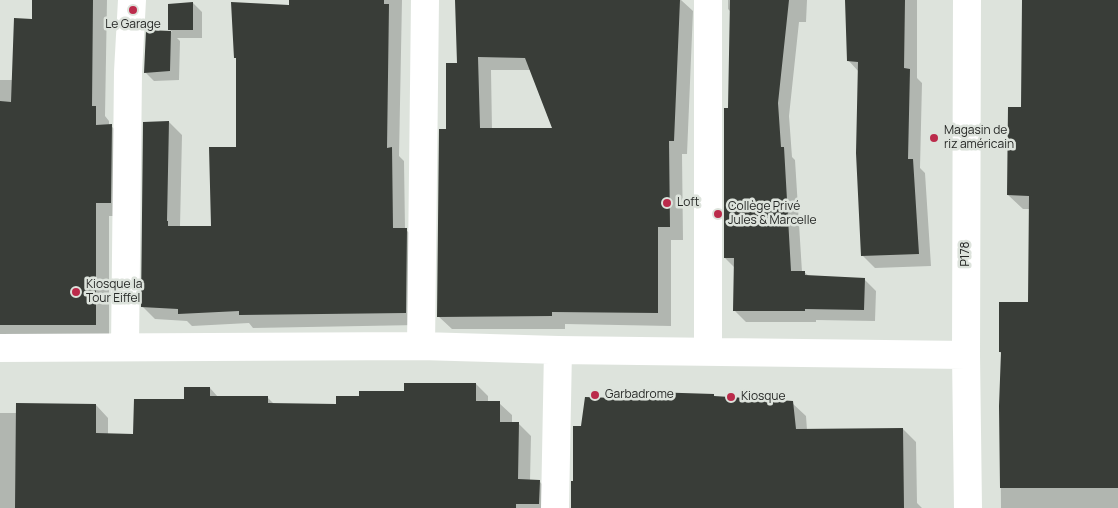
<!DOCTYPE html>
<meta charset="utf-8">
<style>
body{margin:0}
canvas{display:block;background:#dde3dc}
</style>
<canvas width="1118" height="508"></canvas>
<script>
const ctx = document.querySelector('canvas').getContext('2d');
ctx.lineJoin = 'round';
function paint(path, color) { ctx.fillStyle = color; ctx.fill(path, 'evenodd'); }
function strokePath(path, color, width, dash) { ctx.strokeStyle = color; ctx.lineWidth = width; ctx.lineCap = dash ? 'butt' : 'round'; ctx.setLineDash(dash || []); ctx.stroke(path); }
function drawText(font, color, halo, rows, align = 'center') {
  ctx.font = font + ' Manrope,sans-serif'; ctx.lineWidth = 5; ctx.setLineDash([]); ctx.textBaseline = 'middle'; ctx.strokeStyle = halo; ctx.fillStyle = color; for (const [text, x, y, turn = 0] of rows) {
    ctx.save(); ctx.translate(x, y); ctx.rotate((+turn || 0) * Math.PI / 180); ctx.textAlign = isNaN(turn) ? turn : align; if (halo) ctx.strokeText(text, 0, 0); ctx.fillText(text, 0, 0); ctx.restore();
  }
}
const shadow = new Path2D(`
 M 34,0 L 107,0 L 105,116 L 109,121 L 109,126 L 111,126 L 125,139 L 124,216 L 109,216 L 109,338 L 0,338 L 0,80 L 13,80 L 33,20 Z
 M 290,0 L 402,0 L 399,156 L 404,161 L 405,229 L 419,242 L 418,325 L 253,328 L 249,323 L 192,326 L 187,321 L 155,319 L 142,306 L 169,122 L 182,135 L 180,227 L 212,227 L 238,148 L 290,6 Z
 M 456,0 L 681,0 L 693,11 L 687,154 L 682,154 L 683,240 L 671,240 L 671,326 L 565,324 L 565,329 L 452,329 L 438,316 L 447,130 L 458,64 ZM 491,70 L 531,70 L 553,129 L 492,130 Z
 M 728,0 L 807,0 L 806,22 L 799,22 L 789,116 L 792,157 L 795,160 L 802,272 L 804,272 L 809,276 L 864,279 L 876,291 L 875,321 L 816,320 L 816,322 L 746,322 L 734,310 L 735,268 L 725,258 L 731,12 L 728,9 Z
 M 846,0 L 917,0 L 917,78 L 922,83 L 920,168 L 925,173 L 931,266 L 875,268 L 862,255 L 859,72 L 848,60 Z
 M 1023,0 L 1118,0 L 1118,508 L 1001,508 L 1000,406 L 1002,354 L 1000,352 L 1029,304 L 1030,209 L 1023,209 L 1008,195 L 1022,108 Z
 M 193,3 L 202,12 L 202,38 L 177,38 L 180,41 L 179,80 L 154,81 L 145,72 L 147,31 L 172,32 L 169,29 Z
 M 476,384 L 488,396 L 488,402 L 499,403 L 512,415 L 512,423 L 518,423 L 531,436 L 530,481 L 539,481 L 552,494 L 551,508 L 0,508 L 0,413 L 18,413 L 96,405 L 108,418 L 108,435 L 134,435 L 185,401 L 210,388 L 218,397 L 268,398 L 274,404 L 338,405 L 360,397 Z
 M 713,395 L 716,397 L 792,403 L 806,416 L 807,430 L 903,429 L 916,442 L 917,503 L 922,508 L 572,508 L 582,428 L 651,399 Z`);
const building = new Path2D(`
 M 32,0 L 93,0 L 92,106 L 96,106 L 96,125 L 112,124 L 111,203 L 96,203 L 96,325 L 0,325 L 0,101 L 11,102 L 14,18 L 32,19 Z
 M 289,0 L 384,0 L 384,4 L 389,4 L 387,148 L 392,147 L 393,228 L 407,228 L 406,313 L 239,315 L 239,311 L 178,314 L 178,309 L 141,307 L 143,122 L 169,121 L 167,221 L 168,221 L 168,226 L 211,226 L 209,147 L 236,147 L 236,58 L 234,58 L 231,2 L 289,5 Z
 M 455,0 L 680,0 L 674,141 L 669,141 L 670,227 L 658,227 L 658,313 L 552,312 L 552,316 L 437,317 L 439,129 L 446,129 L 446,63 L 457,63 ZM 478,57 L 525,58 L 552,128 L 480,128 Z
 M 730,0 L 789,0 L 778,103 L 781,147 L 784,147 L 791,271 L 805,271 L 805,275 L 865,278 L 864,310 L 805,309 L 805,311 L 733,311 L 734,258 L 724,258 L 724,108 L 728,108 Z
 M 845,0 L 905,0 L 904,68 L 910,69 L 908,159 L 913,159 L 919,254 L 861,256 L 856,153 L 858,62 L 847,61 Z
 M 1022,0 L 1118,0 L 1118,488 L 1000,488 L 999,406 L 1001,352 L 999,352 L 999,302 L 1028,302 L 1029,196 L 1007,195 L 1008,107 L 1021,107 Z
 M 193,2 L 193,30 L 168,30 L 168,4 Z
 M 146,30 L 171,31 L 170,71 L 144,73 Z
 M 404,383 L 476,383 L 476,401 L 500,401 L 500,422 L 519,422 L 518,479 L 540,480 L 539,504 L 516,504 L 516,508 L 15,508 L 16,403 L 96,404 L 96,433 L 133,434 L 134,399 L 184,399 L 184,387 L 210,387 L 210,396 L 268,396 L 268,403 L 336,404 L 336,396 L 359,396 L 359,391 L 404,391 Z
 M 616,390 L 650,397 L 650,392 L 714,394 L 714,396 L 793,401 L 796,429 L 903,428 L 904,508 L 571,508 L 571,481 L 573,481 L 573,426 L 581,426 L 585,397 L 616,398 Z`);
const minor = new Path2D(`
 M 708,0 L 708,351
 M 967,0 L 966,355 L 968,508
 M 421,346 L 425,0
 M 125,347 L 128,72 L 132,0
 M 0,348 L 421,346 L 558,350 L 966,355
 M 555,508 L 558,350`);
const markers = [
 [133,10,5,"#bb2b4b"],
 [934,138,5,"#bb2b4b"],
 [667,203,5,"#bb2b4b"],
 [718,214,5,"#bb2b4b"],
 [76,292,5,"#bb2b4b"],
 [595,395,5,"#bb2b4b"],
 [731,397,5,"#bb2b4b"]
];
const poiNames = [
 ["Le Garage",133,25,"center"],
 ["Magasin de",944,131],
 ["riz américain",944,145],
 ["Loft",677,203],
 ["Collège Privé",728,207],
 ["Jules & Marcelle",728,221],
 ["Kiosque la",86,285],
 ["Tour Eiffel",86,299],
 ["Garbadrome",605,395],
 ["Kiosque",741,397]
];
const streetNames = [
 ["P178",966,254,-90]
];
paint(shadow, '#0003');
paint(building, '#393d38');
strokePath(minor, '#fff', 28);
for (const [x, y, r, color] of markers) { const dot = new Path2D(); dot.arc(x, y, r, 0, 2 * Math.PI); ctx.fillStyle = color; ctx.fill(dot); strokePath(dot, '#dde3dc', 2); }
drawText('12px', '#262826', '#dde3dc', poiNames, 'left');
drawText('12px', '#262826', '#dde3dc', streetNames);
</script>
